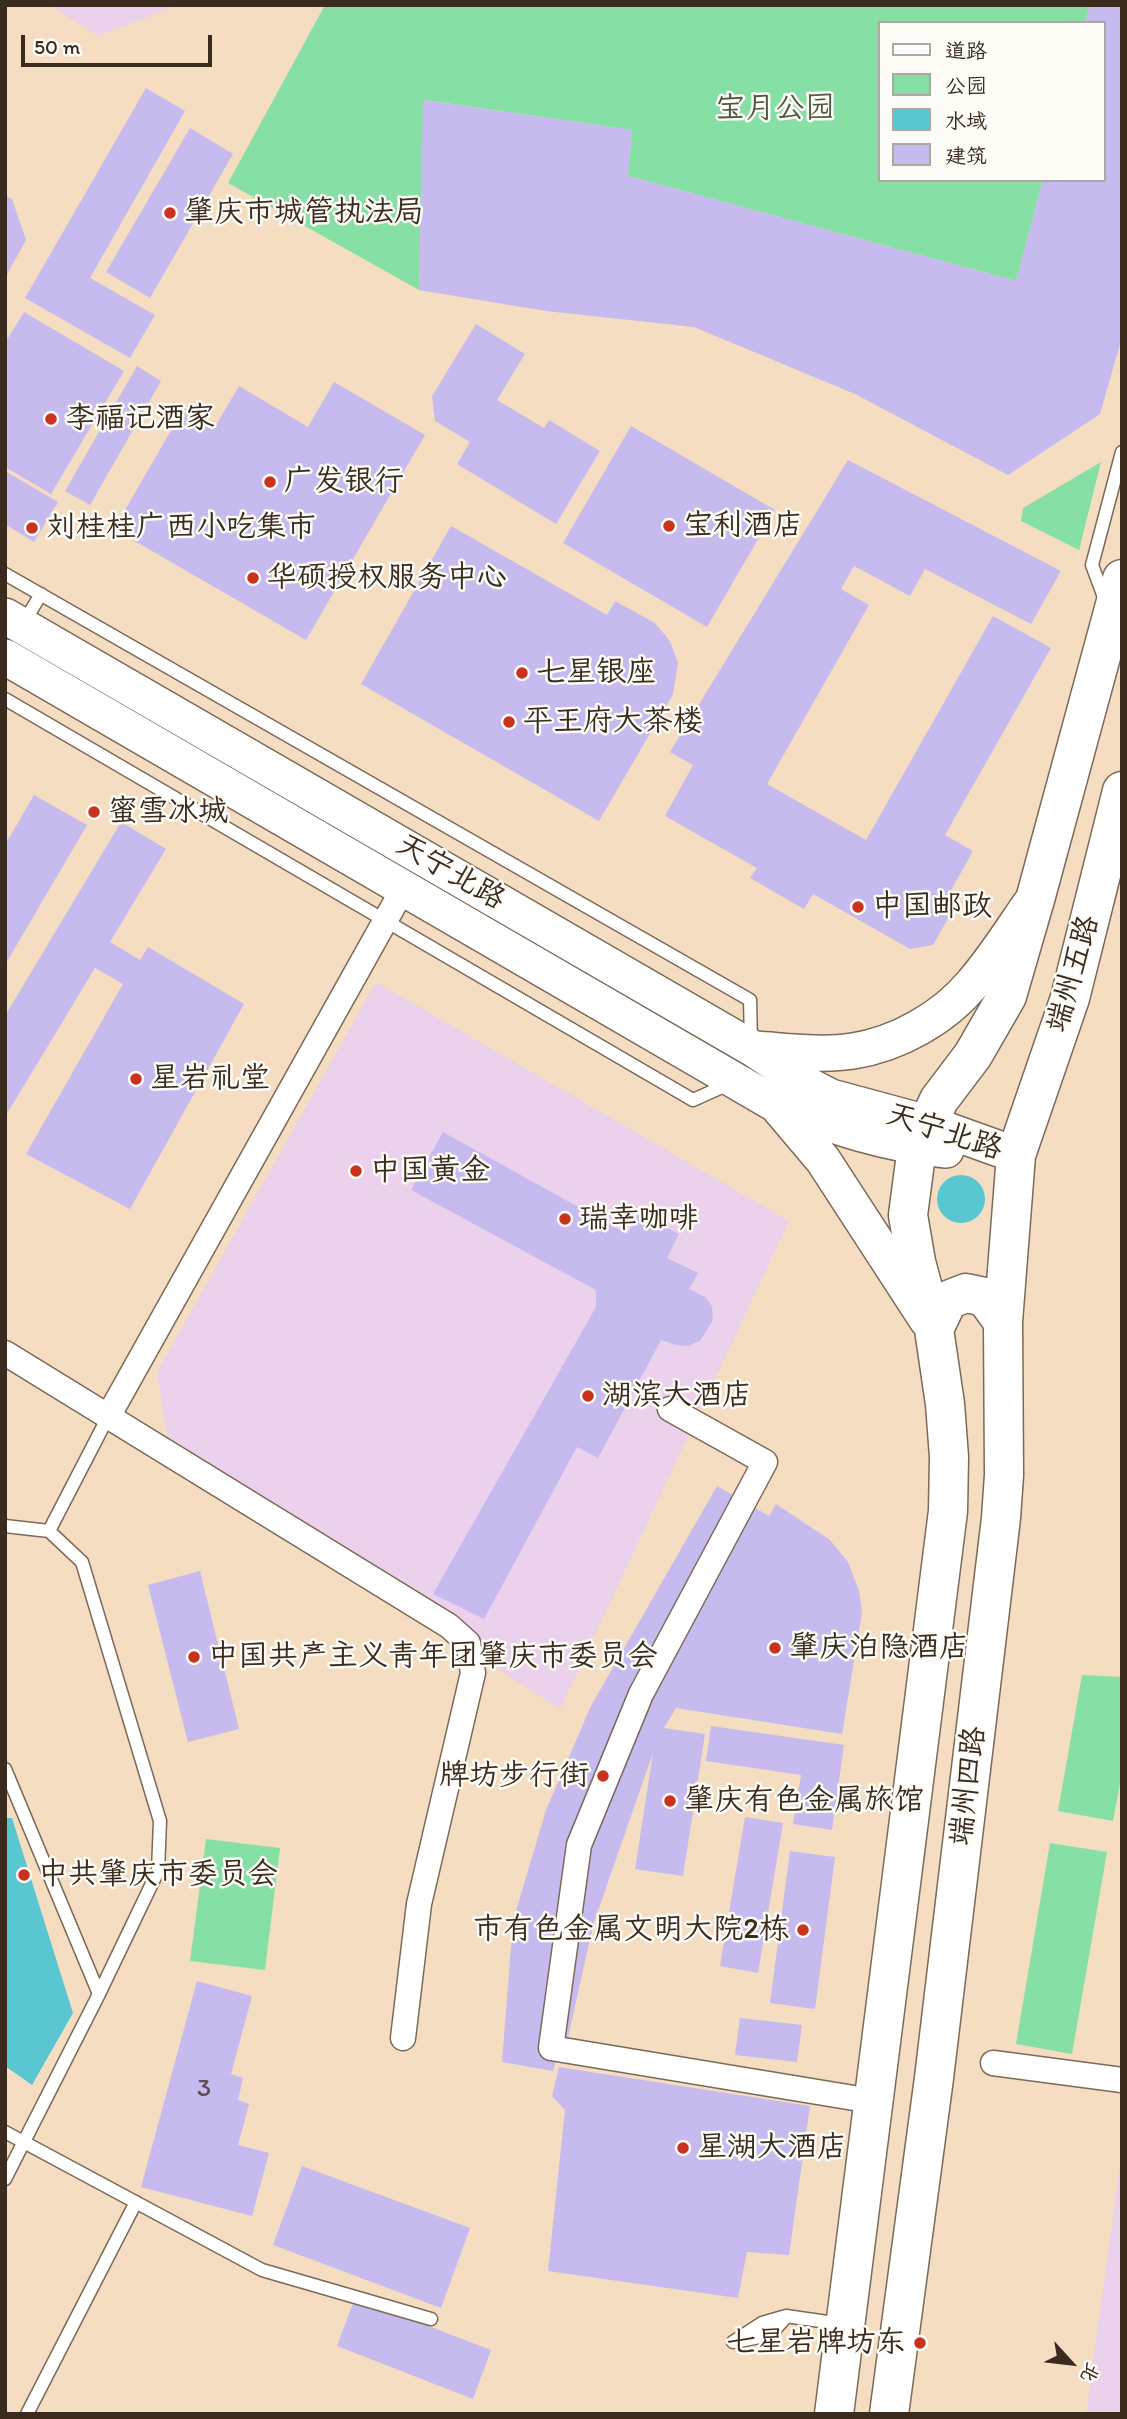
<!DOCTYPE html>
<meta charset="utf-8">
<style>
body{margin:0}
#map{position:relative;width:1127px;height:2419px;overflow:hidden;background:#f5ddc1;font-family:Itim,"LXGW WenKai TC",sans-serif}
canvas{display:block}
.frame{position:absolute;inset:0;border:7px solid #3b2a1e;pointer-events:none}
.legend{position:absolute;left:878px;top:21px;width:228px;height:161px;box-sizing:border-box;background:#fdfcf7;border:2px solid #afa8a0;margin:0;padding:9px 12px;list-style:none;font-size:21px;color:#3b2a1e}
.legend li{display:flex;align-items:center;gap:14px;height:35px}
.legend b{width:35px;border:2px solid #afa8a0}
.north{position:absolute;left:1036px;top:2328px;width:70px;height:70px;-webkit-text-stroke:5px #fdfcf7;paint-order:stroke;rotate:117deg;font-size:19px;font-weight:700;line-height:28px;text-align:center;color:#3b2a1e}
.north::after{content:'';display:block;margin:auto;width:24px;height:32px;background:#3b2a1e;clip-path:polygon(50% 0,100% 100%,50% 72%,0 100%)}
.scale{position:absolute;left:21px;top:35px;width:191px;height:32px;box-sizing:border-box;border:4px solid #3b2a1e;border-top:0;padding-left:9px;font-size:21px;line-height:24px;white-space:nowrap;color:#3b2a1e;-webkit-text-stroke:5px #fdfcf7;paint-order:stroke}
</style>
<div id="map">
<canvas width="1127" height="2419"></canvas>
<div class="frame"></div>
<ul class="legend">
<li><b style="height:9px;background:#fff"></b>道路</li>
<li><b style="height:19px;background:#86e0a6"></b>公园</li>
<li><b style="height:19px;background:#5ac6d2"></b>水域</li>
<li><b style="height:19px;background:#c6baef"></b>建筑</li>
</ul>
<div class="north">北</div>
<div class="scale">50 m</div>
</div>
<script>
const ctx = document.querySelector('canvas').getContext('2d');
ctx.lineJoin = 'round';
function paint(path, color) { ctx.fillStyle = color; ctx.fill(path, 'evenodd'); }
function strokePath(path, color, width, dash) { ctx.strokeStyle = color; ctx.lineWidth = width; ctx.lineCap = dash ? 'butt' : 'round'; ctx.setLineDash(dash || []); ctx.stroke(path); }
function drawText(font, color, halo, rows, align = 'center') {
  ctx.font = font + ' Itim,"LXGW WenKai TC",sans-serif'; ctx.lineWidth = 5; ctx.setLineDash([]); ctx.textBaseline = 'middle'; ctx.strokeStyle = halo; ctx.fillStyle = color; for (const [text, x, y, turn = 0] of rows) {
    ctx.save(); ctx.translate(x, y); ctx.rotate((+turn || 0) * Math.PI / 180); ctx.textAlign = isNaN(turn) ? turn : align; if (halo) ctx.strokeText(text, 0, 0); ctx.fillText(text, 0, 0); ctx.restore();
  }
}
const built = new Path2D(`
 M 50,5 L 178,5 L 98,36 Z
 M 376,982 L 789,1221 L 560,1709 L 171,1460 L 157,1372 Z
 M 1122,2150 L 1122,2414 L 1086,2414 Z`);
const green = new Path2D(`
 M 325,5 L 1090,5 L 1085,23 L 880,23 L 880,180 L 1043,180 L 1016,281 L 628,176 L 632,130 L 424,100 L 419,290 L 228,183 Z
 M 1101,462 L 1079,550 L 1021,521 L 1023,508 Z
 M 1082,1675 L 1122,1677 L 1122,1773 L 1113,1821 L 1058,1811 Z
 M 206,1839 L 280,1848 L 265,1970 L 190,1961 Z
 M 1050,1843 L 1107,1852 L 1072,2054 L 1016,2044 Z`);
const water = new Path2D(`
 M937 1199a24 24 0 1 1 48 0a24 24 0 1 1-48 0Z
 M 5,1818 L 12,1818 L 73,2013 L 32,2085 L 5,2066 Z`);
const building = new Path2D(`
 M 1090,5 L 1122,5 L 1122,337 L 1100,414 L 1008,475 L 855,394 L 694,327 L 546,311 L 419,290 L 423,100 L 632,130 L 628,176 L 1016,281 L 1043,180 L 1104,180 L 1104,23 L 1085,23 Z
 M 146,88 L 185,111 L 90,278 L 155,315 L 130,358 L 25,298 Z
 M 190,128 L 233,154 L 150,298 L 106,272 Z
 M 5,195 L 12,199 L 26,240 L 5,278 Z
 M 24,312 L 124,371 L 51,494 L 5,467 L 5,343 Z
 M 476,324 L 525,354 L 497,400 L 544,428 L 549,420 L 600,451 L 556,524 L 457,464 L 470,442 L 435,421 L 432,396 Z
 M 137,366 L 161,381 L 90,505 L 65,491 Z
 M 334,382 L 425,435 L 306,640 L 114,529 L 184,408 L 215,427 L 239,386 L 308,427 Z
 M 631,426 L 775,510 L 707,627 L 563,543 Z
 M 848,460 L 1061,571 L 1031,624 L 925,569 L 910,596 L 854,566 L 841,589 L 869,605 L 767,784 L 866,840 L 993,616 L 1051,648 L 945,835 L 973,851 L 949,894 L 959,899 L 933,945 L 910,949 L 813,894 L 804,909 L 750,878 L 757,868 L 665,816 L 693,765 L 670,752 Z
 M 5,471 L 58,502 L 34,542 L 5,524 Z
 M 451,526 L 607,615 L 615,601 L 655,623 L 670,641 L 678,663 L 673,694 L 599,821 L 361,684 Z
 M 34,795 L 87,825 L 5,965 L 5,845 Z
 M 121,822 L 166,849 L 110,942 L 140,960 L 148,947 L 244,1004 L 130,1209 L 26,1154 L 123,984 L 95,968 L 5,1117 L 5,1016 Z
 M 443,1132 L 627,1234 L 639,1213 L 679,1234 L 667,1258 L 698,1273 L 689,1289 L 705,1297 L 712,1306 L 713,1320 L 700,1341 L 688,1346 L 676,1345 L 661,1340 L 598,1458 L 577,1447 L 484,1619 L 433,1594 L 596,1307 L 596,1290 L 411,1190 Z
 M 717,1486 L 769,1516 L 776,1504 L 830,1540 L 848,1562 L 859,1591 L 862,1612 L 842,1734 L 676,1708 L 664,1728 L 705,1734 L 683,1876 L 635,1869 L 653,1753 L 593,1925 L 563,2060 L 556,2061 L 553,2071 L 502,2062 L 513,1921 L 546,1810 L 591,1706 Z
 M 200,1571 L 239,1729 L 188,1742 L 148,1585 Z
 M 711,1726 L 844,1745 L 832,1830 L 793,1824 L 801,1775 L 706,1761 Z
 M 745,1817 L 783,1823 L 758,1973 L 720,1966 Z
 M 790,1851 L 835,1857 L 815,2009 L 770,2003 Z
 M 197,1981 L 252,1996 L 231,2074 L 243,2078 L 238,2100 L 249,2104 L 238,2145 L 269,2153 L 252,2216 L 141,2187 Z
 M 740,2018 L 802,2025 L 797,2062 L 735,2055 Z
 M 559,2067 L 810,2106 L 789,2255 L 747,2252 L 738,2298 L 548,2271 L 565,2110 L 552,2096 Z
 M 302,2166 L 470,2228 L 441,2308 L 273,2245 Z
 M 355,2298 L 491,2350 L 473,2399 L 337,2346 Z`);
const lane = new Path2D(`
 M 5,574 L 750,1000 L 751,1041
 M 1105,600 L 1092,565 L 1122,452
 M 23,624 L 41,594
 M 5,699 L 693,1100 L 731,1083
 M 5,1526 L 49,1531 L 109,1415
 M 5,1769 L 99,1994
 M 5,2132 L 262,2270 L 431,2319
 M 5,2179 L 99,1994 L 158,1871 L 160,1821 L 82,1562 L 49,1531
 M 739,2341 L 770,2335 L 786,2317
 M 733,2342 L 762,2323 L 786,2316 L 841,2324
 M 27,2414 L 136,2202`);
const street = new Path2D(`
 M 5,1353 L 449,1626 L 468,1643 L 473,1673 L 419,1904 L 403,2038
 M 670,1409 L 765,1462 L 641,1694 L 579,1845 L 551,2048 L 872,2101
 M 109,1415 L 403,889
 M 993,2063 L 1122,2080`);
const secondary = new Path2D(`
 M 5,616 L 752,1048 L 806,1084 L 831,1097 L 927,1123 L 1016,1155
 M 5,657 L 777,1105 C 832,1126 887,1145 946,1150
 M 755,1049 C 787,1051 821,1056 853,1051 C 898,1044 944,1018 973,983 C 994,959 1012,930 1030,904
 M 779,1108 L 823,1160 L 927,1320`);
const primary = new Path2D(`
 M 934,1329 L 948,1300 L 966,1293 L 985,1297 L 1003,1322
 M 834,2414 L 948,1511 L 949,1457 L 945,1404 L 934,1329 L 916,1262 L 908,1215 L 917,1147 L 939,1100 L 973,1055 L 1007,996 L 1036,896 L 1122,579
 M 889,2414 L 934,2078 L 1001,1518 L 1004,1475 L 1003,1322 L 1016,1155 L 1070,998 L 1122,791`);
const markers = [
 [170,213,7,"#c8321e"],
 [51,419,7,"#c8321e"],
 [270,482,7,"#c8321e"],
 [669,526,7,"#c8321e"],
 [32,528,7,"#c8321e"],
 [253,578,7,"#c8321e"],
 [522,673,7,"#c8321e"],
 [509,722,7,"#c8321e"],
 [94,812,7,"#c8321e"],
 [858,907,7,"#c8321e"],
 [136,1079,7,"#c8321e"],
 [356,1171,7,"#c8321e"],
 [565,1219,7,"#c8321e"],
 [588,1396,7,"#c8321e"],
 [775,1648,7,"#c8321e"],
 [194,1657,7,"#c8321e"],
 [603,1776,7,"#c8321e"],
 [670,1801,7,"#c8321e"],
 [24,1875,7,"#c8321e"],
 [803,1930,7,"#c8321e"],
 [683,2148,7,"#c8321e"],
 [920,2343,7,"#c8321e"]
];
const numberNames = [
 ["3",204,2089]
];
const parkNames = [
 ["宝月公园",775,109]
];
const poiNames = [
 ["肇庆市城管执法局",184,213],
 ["李福记酒家",65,419],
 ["广发银行",284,482],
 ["宝利酒店",683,526],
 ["刘桂桂广西小吃集市",46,528],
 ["华硕授权服务中心",267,578],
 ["七星银座",536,673],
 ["平王府大茶楼",523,722],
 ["蜜雪冰城",108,812],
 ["中国邮政",872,907],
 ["星岩礼堂",150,1079],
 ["中国黄金",370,1171],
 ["瑞幸咖啡",579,1219],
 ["湖滨大酒店",602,1396],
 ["肇庆泊隐酒店",789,1648],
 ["中国共产主义青年团肇庆市委员会",208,1657],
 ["牌坊步行街",589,1776,"right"],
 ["肇庆有色金属旅馆",684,1801],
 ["中共肇庆市委员会",38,1875],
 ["市有色金属文明大院2栋",789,1930,"right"],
 ["星湖大酒店",697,2148],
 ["七星岩牌坊东",906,2343,"right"]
];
const streetNames = [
 ["天宁北路",450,873,30],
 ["端州五路",1074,974,-74],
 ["天宁北路",944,1133,18],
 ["端州四路",969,1786,-83]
];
paint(built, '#ebd1eb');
paint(green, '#86e0a6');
paint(water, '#5ac6d2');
paint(building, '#c6baef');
strokePath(lane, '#7c6957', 15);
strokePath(street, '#7c6957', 27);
strokePath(secondary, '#7c6957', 38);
strokePath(primary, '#7c6957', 41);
strokePath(lane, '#fff', 12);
strokePath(street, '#fff', 24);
strokePath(secondary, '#fff', 35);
strokePath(primary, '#fff', 38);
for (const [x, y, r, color] of markers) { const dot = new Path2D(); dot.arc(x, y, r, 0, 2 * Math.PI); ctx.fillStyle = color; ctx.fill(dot); strokePath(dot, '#fdfcf7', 2.5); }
drawText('26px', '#5e4e52', null, numberNames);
drawText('30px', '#4e5840', '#fdfcf7', parkNames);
drawText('30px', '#3b2a1e', '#fdfcf7', poiNames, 'left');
drawText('30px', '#3b2a1e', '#fdfcf7', streetNames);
</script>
